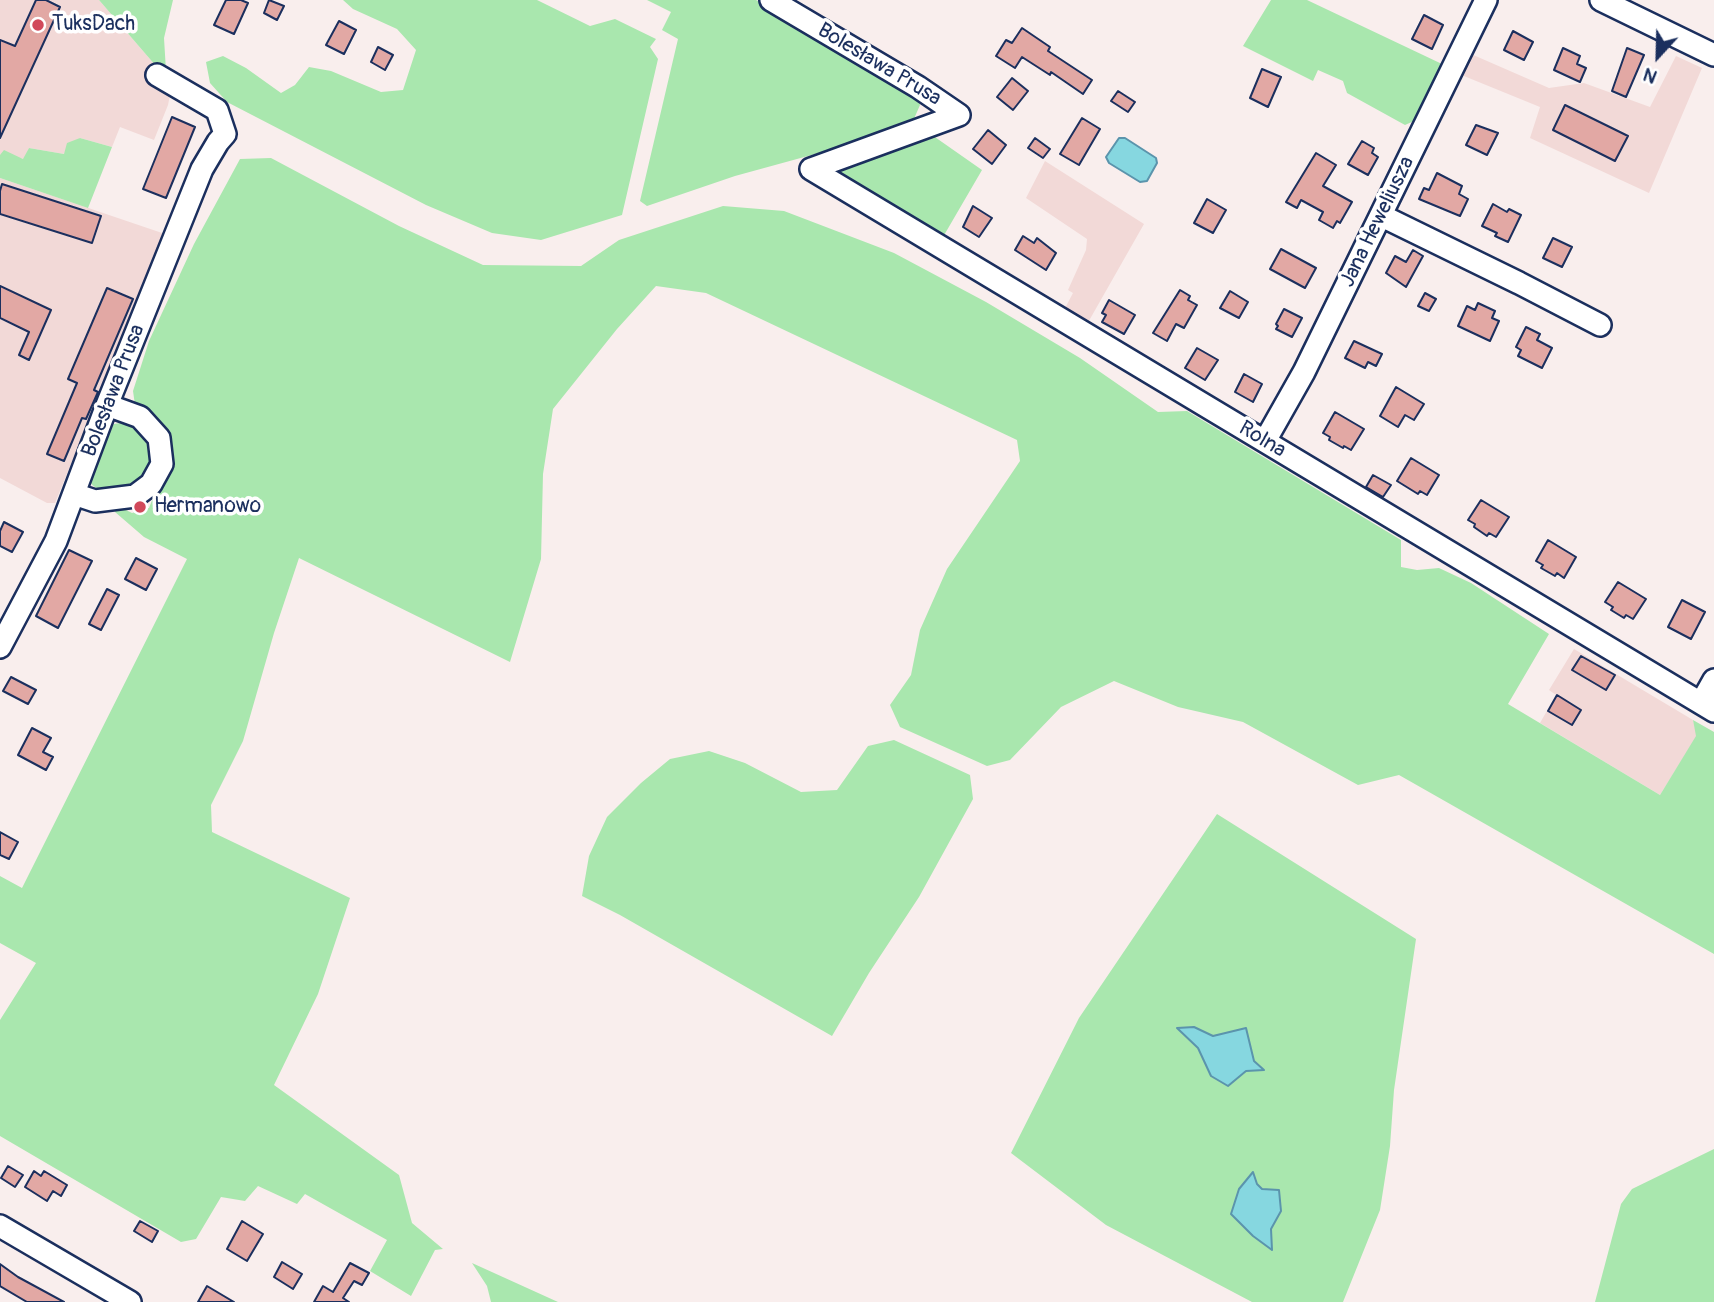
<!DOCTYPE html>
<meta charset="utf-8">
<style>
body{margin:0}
#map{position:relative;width:1714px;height:1302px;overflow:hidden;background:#f9eeed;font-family:Pangolin,sans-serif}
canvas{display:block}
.north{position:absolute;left:1623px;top:21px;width:70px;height:70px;-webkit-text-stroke:5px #fff;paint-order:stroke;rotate:202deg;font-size:19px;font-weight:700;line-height:28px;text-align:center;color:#1b2f5e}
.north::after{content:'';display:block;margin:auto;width:24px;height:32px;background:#1b2f5e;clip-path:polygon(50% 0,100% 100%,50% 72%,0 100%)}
</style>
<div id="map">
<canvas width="1714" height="1302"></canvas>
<div class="north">N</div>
</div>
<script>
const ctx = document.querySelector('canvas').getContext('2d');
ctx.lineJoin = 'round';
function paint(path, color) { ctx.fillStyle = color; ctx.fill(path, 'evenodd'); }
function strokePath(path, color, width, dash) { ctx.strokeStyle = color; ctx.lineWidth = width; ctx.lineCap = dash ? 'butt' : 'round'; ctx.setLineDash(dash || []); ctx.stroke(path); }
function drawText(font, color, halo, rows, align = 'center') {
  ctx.font = font + ' Pangolin,sans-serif'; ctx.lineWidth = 7; ctx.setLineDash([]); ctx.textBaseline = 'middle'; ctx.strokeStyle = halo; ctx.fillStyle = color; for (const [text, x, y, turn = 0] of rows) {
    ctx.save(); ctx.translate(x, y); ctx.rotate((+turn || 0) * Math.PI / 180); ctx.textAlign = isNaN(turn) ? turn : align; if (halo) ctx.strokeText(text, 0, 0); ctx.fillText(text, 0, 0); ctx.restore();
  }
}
const built = new Path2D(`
 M 0,0 L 99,0 L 156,66 L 171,90 L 168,105 L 154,140 L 120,127 L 112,147 L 80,138 L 64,154 L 29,148 L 24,159 L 0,155 Z
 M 1471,54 L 1549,88 L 1584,83 L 1650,107 L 1676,56 L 1702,68 L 1649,193 L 1530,138 L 1540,107 L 1459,74 Z
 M 1045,161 L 1144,224 L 1086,326 L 1063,312 L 1073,293 L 1068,290 L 1086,250 L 1087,239 L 1026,198 Z
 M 0,178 L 165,234 L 55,503 L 47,503 L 0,478 Z
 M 1574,649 L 1693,720 L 1697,736 L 1660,795 L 1540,723 L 1556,695 L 1549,690 Z`);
const green = new Path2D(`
 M 99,0 L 173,0 L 164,38 L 166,71 L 156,66 Z
 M 343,0 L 537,0 L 590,26 L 615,19 L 656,39 L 650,47 L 658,59 L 622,215 L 541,240 L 492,233 L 426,205 L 227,102 L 210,83 L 206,62 L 223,56 L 246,68 L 281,93 L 295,85 L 309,67 L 331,71 L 381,92 L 403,90 L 416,50 L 397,29 L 353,9 Z
 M 647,0 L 756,0 L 916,91 L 920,105 L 910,128 L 735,176 L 647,206 L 640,201 L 678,39 L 662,30 L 671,12 Z
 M 1271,0 L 1307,0 L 1442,64 L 1414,121 L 1405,125 L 1347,93 L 1343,81 L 1318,70 L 1313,81 L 1243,46 Z
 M 932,135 L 982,170 L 943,237 L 830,169 Z
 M 80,138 L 112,147 L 88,208 L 0,178 L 0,155 L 4,150 L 23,159 L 29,148 L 64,154 L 67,143 Z
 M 271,158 L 399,226 L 483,265 L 581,266 L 619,240 L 723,206 L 784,211 L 894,253 L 986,302 L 1080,358 L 1158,412 L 1187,411 L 1401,540 L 1401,567 L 1417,570 L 1439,568 L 1471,583 L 1549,634 L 1508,704 L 1660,795 L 1696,736 L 1693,720 L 1714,732 L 1714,954 L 1399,775 L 1358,785 L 1243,722 L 1178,707 L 1114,681 L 1061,707 L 1010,760 L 987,766 L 900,727 L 890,705 L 911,675 L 920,630 L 947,569 L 1020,461 L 1017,440 L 706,293 L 656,286 L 617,329 L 553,409 L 543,474 L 541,559 L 510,662 L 299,558 L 274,633 L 243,741 L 211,805 L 212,832 L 350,898 L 318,994 L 274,1085 L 399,1175 L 412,1223 L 443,1249 L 435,1250 L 411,1296 L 370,1271 L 387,1240 L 305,1194 L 297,1204 L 258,1186 L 245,1201 L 221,1197 L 196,1239 L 181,1242 L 0,1136 L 0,1020 L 36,963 L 0,943 L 0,876 L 22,888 L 187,559 L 144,537 L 115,512 L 116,505 L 132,513 L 149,508 L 171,452 L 167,428 L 135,405 L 133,391 L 149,341 L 194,244 L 240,159 Z
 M 126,422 C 165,441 161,481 118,488 C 105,490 97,492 89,481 L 106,433 L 114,424 Z
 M 894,740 L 970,775 L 973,799 L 919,897 L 869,973 L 832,1036 L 620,915 L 582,896 L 589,856 L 607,817 L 641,783 L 670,759 L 709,751 L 745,763 L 801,792 L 837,790 L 868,746 Z
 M 1217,814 L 1416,939 L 1394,1090 L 1390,1146 L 1380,1210 L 1343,1302 L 1252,1302 L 1106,1225 L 1011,1153 L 1079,1018 ZM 1194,1027 L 1213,1036 L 1246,1028 L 1254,1061 L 1211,1076 L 1198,1048 ZM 1253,1173 L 1257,1184 L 1281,1211 L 1271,1229 L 1272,1239 Z
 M 1714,1149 L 1714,1302 L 1595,1302 L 1621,1204 L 1632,1189 Z
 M 472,1263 L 558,1302 L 491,1302 L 487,1286 Z`);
const water = new Path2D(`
 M 1119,138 L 1125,138 L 1156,158 L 1157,163 L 1147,181 L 1140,182 L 1109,163 L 1106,157 Z
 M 1194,1027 L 1213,1036 L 1246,1028 L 1254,1061 L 1264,1070 L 1246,1071 L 1228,1086 L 1211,1076 L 1198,1048 L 1177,1028 Z
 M 1253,1172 L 1257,1184 L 1262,1189 L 1279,1190 L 1281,1211 L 1271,1229 L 1272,1250 L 1253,1236 L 1231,1214 L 1239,1189 Z`);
const building = new Path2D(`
 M 36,0 L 46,0 L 60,7 L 0,138 L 0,40 L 15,46 Z
 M 226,0 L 241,0 L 248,3 L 234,34 L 214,25 Z
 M 269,0 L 284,6 L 277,20 L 264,13 Z
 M 1424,15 L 1443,25 L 1432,49 L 1412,39 Z
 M 339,21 L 356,30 L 344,54 L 326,45 Z
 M 1022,28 L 1050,47 L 1048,51 L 1092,80 L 1083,94 L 1051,72 L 1050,75 L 1022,57 L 1015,68 L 996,56 L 1006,40 L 1012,43 Z
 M 1513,31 L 1533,42 L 1524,60 L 1504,50 Z
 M 378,47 L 393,55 L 385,70 L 371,62 Z
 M 1563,48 L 1580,56 L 1577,64 L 1586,68 L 1580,82 L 1554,70 Z
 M 1627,48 L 1644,55 L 1626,97 L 1612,91 Z
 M 1262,69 L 1281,77 L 1268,107 L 1250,98 Z
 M 1012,78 L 1028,91 L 1013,110 L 997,97 Z
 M 1118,91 L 1135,102 L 1128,112 L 1111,101 Z
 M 1565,105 L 1628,136 L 1615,161 L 1553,130 Z
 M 172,117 L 195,127 L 166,198 L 143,189 Z
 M 1082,118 L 1100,129 L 1079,165 L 1060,154 Z
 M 1476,125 L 1498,133 L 1487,155 L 1466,145 Z
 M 988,130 L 1006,145 L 992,164 L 973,149 Z
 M 1035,138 L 1050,149 L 1043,158 L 1028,148 Z
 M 1362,141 L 1374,148 L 1372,153 L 1378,157 L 1368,175 L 1348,164 Z
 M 1316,153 L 1336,165 L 1323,186 L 1352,202 L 1340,223 L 1337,221 L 1333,228 L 1319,220 L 1323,212 L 1301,200 L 1297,208 L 1286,202 Z
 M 1437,173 L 1462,186 L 1459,194 L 1468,199 L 1460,216 L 1419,199 L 1424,188 L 1429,190 Z
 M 2,184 L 101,216 L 92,243 L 0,214 L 0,191 Z
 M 1207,199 L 1226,210 L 1213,233 L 1194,223 Z
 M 1493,204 L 1507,212 L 1509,209 L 1521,215 L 1508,242 L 1495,236 L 1497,233 L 1482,226 Z
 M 973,206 L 992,218 L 979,237 L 963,227 Z
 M 1023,236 L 1034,243 L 1037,238 L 1056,253 L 1046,270 L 1015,250 Z
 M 1553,238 L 1572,247 L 1562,267 L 1543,258 Z
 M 1281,249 L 1316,268 L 1305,288 L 1270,269 Z
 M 1413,250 L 1423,256 L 1406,287 L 1386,273 L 1395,256 L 1406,262 Z
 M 0,286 L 51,310 L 29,360 L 19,355 L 29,332 L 0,318 Z
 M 107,288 L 133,299 L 94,390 L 98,392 L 86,419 L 82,418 L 64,461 L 47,454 L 77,383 L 68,379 Z
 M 1180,290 L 1190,296 L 1188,300 L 1197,305 L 1184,328 L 1176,324 L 1167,341 L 1153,333 Z
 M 1230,291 L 1248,302 L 1239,318 L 1220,308 Z
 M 1425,293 L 1436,299 L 1429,311 L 1418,306 Z
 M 1109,300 L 1135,315 L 1124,334 L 1102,322 L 1106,315 L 1102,313 Z
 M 1478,303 L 1495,311 L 1492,318 L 1499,321 L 1490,341 L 1458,326 L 1467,306 L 1475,310 Z
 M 1284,309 L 1302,318 L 1292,337 L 1276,329 L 1278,326 L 1276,324 Z
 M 1526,327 L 1540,334 L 1537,340 L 1552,348 L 1542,368 L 1518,356 L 1521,350 L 1516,347 Z
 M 1354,341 L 1382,354 L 1376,366 L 1368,362 L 1365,368 L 1345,358 Z
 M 1197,348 L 1218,360 L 1205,380 L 1185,368 Z
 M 1244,374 L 1262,384 L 1253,402 L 1235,392 Z
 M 1396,387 L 1424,404 L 1414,420 L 1405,415 L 1398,427 L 1380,416 Z
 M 1335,412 L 1364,429 L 1351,450 L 1344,446 L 1343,448 L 1329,440 L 1330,437 L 1323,433 Z
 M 1411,458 L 1439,475 L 1427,495 L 1420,491 L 1418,494 L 1397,481 Z
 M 1373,475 L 1391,485 L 1383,497 L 1366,487 Z
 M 1481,500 L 1509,517 L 1496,537 L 1489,533 L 1487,536 L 1474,527 L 1475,524 L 1468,520 Z
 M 4,522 L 23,532 L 12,552 L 0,546 L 0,531 Z
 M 1548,540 L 1576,557 L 1564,578 L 1557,573 L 1555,576 L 1541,568 L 1543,565 L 1536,561 Z
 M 69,550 L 92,561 L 58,628 L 36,616 Z
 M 136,558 L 157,569 L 146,590 L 125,579 Z
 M 1618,582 L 1646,599 L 1633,619 L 1626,615 L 1624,618 L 1611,610 L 1613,607 L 1605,602 Z
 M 107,589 L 119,595 L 101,630 L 89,624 Z
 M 1682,600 L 1705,612 L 1691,639 L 1668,627 Z
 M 1581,656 L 1615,675 L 1606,690 L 1572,670 Z
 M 11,677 L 36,690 L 28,704 L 3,691 Z
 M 1557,695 L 1581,710 L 1572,725 L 1548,711 Z
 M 32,728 L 51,738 L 43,752 L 53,757 L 46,770 L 18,755 Z
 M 0,832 L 18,842 L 9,859 L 0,855 Z
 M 8,1166 L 23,1175 L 15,1187 L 1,1178 Z
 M 34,1171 L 41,1176 L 44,1171 L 67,1185 L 61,1196 L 53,1191 L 47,1201 L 25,1187 Z
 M 140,1221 L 158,1231 L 152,1242 L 134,1231 Z
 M 242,1221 L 263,1234 L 247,1261 L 227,1249 Z
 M 282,1262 L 302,1274 L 293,1289 L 274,1277 Z
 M 350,1263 L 369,1273 L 362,1285 L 354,1281 L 343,1298 L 349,1302 L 314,1302 L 323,1286 L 333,1292 Z
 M 0,1264 L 18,1277 L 64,1302 L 27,1302 L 0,1286 Z
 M 207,1286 L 234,1302 L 198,1302 Z`);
const minor = new Path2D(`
 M 771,0 L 918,87 L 959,115
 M 1601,0 L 1714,55
 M 811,169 L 1714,711
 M 811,169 L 959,115
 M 1382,216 L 1519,283 L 1600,325
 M 1265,441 L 1304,372 L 1486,0
 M 74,494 L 95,501 L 135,496 L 151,484 L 162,464 L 159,438 L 140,417 L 107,405
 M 0,647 L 56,541 L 107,405 L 202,169 L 218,142 L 225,134 L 217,110 L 157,75
 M 1701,703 L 1714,680
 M 0,1226 L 130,1302`);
const markers = [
 [38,25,7,"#d1495b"],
 [140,507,7,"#d1495b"]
];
const poiNames = [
 ["TuksDach",52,25],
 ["Hermanowo",154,507]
];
const streetNames = [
 ["Bolesława Prusa",879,65,31],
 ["Jana Heweliusza",1378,222,-64],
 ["Bolesława Prusa",114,391,-69],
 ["Rolna",1262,440,31]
];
paint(built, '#f2d9d7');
paint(green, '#a9e7ae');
paint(water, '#86d7e0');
strokePath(water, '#5b94ac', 2);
paint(building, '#e2a8a4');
strokePath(building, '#1b2f5e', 2);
strokePath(minor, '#1b2f5e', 26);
strokePath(minor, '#fff', 21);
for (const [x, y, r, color] of markers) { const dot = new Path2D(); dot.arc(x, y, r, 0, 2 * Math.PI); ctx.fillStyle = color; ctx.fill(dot); strokePath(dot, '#fff', 2.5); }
drawText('21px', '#1b2f5e', '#fff', poiNames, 'left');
drawText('21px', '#1b2f5e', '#fff', streetNames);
</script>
